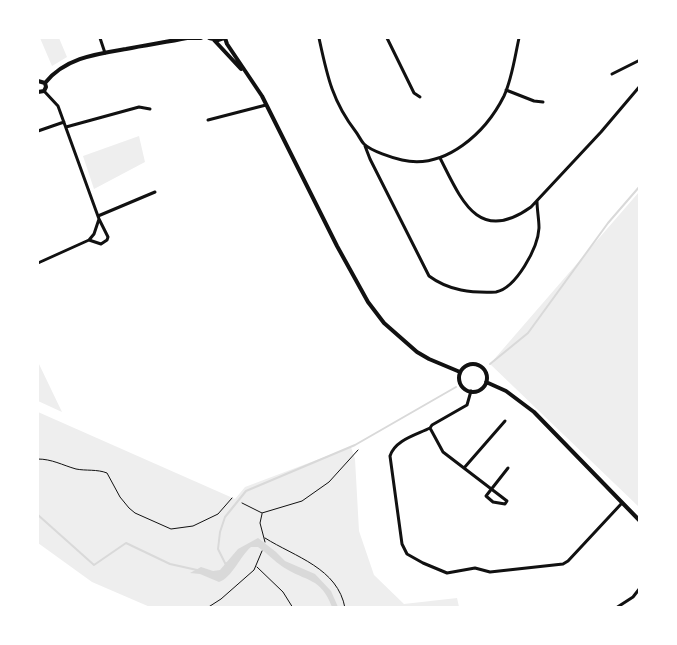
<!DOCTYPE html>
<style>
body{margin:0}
#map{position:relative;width:677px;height:645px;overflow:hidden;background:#fff;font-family:"Varela Round",sans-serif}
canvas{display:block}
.frame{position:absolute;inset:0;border:39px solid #fff;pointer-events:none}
</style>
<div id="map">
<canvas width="677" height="645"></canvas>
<div class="frame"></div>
</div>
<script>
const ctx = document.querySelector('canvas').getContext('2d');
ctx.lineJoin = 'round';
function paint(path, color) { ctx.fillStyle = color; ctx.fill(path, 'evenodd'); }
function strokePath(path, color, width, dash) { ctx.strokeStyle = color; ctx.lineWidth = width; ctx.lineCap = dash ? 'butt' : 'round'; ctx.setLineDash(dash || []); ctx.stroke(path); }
const green = new Path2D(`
 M 40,38 L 59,38 L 67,57 L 52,66 Z
 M 139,136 L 145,162 L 94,189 L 83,156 Z
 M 639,192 L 639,507 L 490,364 Z
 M 38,362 L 62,412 L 38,401 Z
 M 38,412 L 235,499 L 245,487 L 351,447 L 355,459 L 359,531 L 374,575 L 404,604 L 457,598 L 459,607 L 150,607 L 92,582 L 38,543 Z`);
const water = new Path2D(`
 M 258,538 L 276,552 L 285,561 L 315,574 L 331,591 L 338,607 L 332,607 C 321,577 306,582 283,567 C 274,561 267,553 258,547 L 251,547 C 240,556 232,578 219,582 L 200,574 L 190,573 L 201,567 L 213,571 L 220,570 L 238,549 Z`);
const stream = new Path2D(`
 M 490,364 L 528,333 L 608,223 L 640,186
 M 38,515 L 94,565 L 126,543 L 170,564 L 197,570
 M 227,563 L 226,565 L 218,549 L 220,532 L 225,517 L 246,491 L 355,445 L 456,387`);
const path = new Path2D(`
 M 38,459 C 52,459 62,465 76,469 C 86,471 97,469 107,473 L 120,497 L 129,508 L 135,513 L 171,529 L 193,526 L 218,514 L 232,498
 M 242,503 L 262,513
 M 262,513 L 302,501 L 329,482 L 358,450
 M 262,514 L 260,523 L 265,542
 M 265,538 C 295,557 338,568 345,608
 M 257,567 L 283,592 L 293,608
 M 207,608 L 221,599 L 254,570 L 262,551`);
const minor = new Path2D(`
 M 100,38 L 105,53
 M 319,38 C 327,75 332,101 356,132 C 359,136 361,141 364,144 C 371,151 393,158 402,160 C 446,170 486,132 504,96 C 512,79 515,56 519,38
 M 387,38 L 414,93 L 420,97
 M 612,74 L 640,60
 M 506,90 L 534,101 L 543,102
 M 208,120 L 266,105
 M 66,127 L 139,107 L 150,109
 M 38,131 L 64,122
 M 365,146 L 370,159 L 429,276 C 449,291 472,293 496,292 C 516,288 538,248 539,228 C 539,219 537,210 537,201
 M 440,158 C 461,199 478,245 531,207 L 601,132 L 640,86
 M 98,216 L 155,192
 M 89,240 L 101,244 L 107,240 L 108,237 L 99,219
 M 38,263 L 89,240 L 94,234 L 99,219 L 58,106 L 44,91
 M 471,391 L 467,405 L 432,425 L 430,428 C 416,435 395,440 390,456 L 402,544 L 407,554 L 423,563 L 447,573 L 475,568 L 490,572 L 563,564 L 568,561 L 622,503
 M 430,428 L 443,452 L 507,501 L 505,504 L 493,502 L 486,496 L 508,468
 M 464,468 L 505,421
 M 616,608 L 633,597 L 640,588`);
const tertiary = new Path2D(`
 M 209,38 L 218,40 L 224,38
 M 225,38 L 227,44 L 262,96 L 337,246 L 368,302 L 384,323 L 417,352 L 429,359 L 460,372
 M 214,40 L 241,69
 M 38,81 L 45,83
 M 45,83 C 65,58 96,54 126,49 C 146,45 167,42 187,38 L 201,38
 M 38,92 L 44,91 L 46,87 L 45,83
 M459 378a14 14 0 1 1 28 0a14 14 0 1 1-28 0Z
 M 486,382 L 506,391 L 534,412 L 640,521`);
paint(green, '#eee');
paint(water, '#d9d9d9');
strokePath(stream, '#d9d9d9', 2);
strokePath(path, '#111', 1);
strokePath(minor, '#111', 3);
strokePath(tertiary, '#111', 4);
</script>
